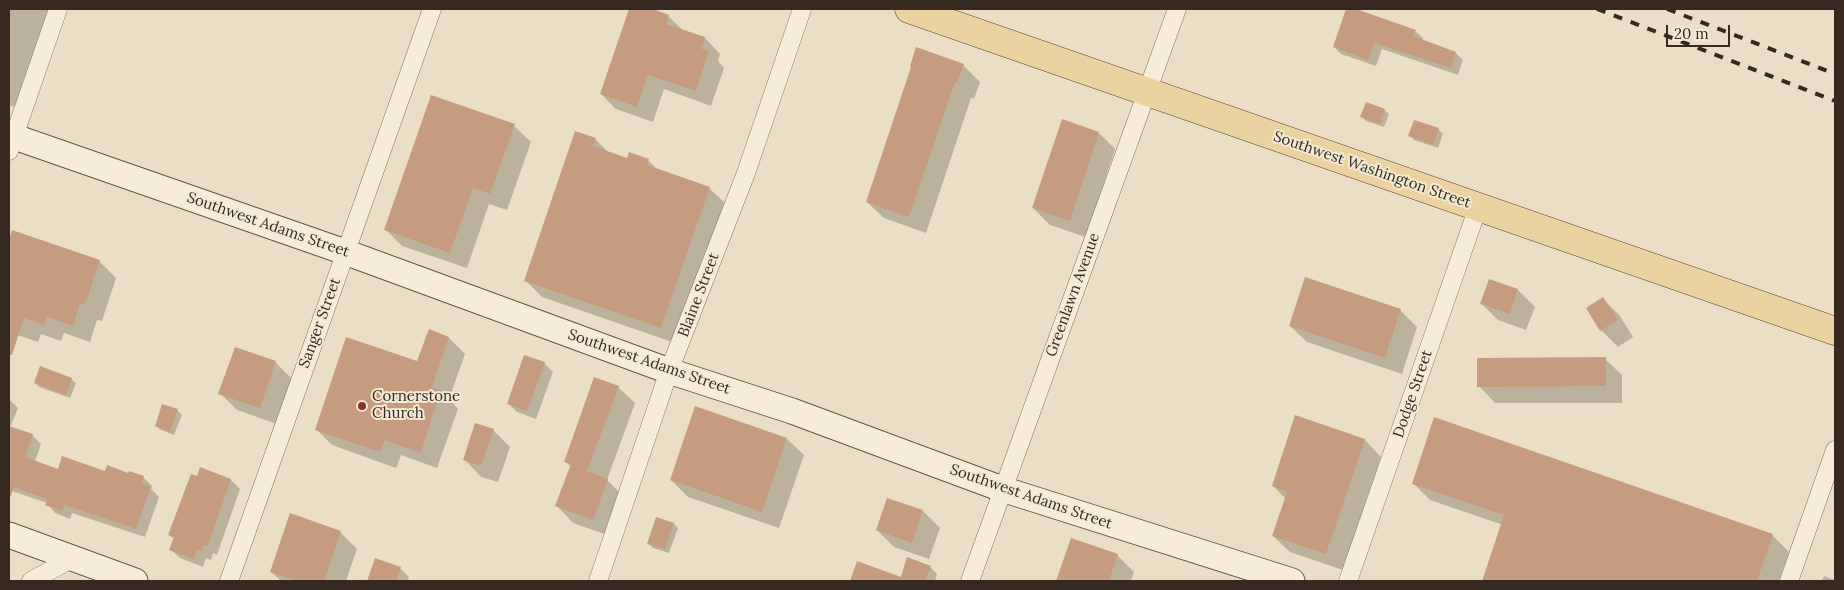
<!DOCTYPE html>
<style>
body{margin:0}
#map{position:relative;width:1844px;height:590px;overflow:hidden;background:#eadfc6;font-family:Lora,serif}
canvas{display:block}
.frame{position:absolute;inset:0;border:10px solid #362a20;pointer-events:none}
.scale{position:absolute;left:1666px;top:25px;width:64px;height:22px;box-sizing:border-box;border:2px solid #362a20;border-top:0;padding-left:6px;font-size:15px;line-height:18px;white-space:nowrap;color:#362a20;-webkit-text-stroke:4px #f3ead5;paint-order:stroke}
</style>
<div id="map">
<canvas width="1844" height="590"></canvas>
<div class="frame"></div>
<div class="scale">20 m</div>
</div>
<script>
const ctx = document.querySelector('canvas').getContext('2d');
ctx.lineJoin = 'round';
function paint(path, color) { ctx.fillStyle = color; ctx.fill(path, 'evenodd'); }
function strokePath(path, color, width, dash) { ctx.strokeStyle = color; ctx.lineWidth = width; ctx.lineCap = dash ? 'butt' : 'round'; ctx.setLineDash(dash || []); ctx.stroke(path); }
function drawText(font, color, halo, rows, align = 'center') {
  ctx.font = font + ' Lora,serif'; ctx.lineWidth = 4; ctx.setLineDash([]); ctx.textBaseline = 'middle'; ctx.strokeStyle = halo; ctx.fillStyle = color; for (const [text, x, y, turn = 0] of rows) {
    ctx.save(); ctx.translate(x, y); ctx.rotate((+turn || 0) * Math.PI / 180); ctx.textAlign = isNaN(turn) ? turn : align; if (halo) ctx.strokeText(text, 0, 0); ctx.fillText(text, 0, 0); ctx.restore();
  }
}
const shadow = new Path2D(`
 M 9,9 L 49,9 L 15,107 L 9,105 Z
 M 630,9 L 649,9 L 668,16 L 684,31 L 705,38 L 720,54 L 718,61 L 724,68 L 711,106 L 664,89 L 653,122 L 616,109 L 601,94 Z
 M 1347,9 L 1352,9 L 1415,31 L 1423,38 L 1422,41 L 1456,53 L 1463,60 L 1458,75 L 1382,49 L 1376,66 L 1341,54 L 1334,47 Z
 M 963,65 L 980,82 L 974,99 L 971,98 L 926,233 L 884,218 L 867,202 Z
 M 1385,110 L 1389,114 L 1384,127 L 1366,121 L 1362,117 Z
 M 1415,121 L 1439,130 L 1443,134 L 1438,148 L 1414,140 L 1410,135 Z
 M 514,126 L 531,142 L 507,210 L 489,204 L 467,268 L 402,246 L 385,229 Z
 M 1099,133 L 1115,149 L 1086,237 L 1050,225 L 1033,208 Z
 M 595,139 L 609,153 L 628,160 L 648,160 L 658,170 L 709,188 L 726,204 L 678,344 L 542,297 L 525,280 Z
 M 13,231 L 99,261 L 116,278 L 102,321 L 97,320 L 90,342 L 64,333 L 61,341 L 41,334 L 38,342 L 9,332 L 9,244 Z
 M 1490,280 L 1518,290 L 1535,307 L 1526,330 L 1498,320 L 1481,303 Z
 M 1603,299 L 1620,316 L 1633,337 L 1618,347 L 1601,330 Z
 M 1400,310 L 1417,327 L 1402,374 L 1307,342 L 1290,326 Z
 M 430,331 L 449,338 L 465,354 L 449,399 L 458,409 L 437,468 L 401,455 L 396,468 L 332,445 L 316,429 L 418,363 Z
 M 1605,359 L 1622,375 L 1622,403 L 1495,403 L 1479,386 Z
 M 275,362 L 292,379 L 277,424 L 237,410 L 220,393 Z
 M 544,363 L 553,372 L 536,419 L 517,412 L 508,403 Z
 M 71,379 L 76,383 L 70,398 L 39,387 L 35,383 Z
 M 618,387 L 635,403 L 607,480 L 624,497 L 610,536 L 573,523 L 557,506 L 571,467 L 565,461 Z
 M 9,399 L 18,408 L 10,428 L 32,435 L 41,444 L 35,462 L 58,470 L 129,475 L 143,477 L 152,486 L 151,489 L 159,497 L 145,537 L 72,513 L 70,519 L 55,513 L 47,503 L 9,490 Z
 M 177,410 L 182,415 L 174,435 L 161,430 L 156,426 Z
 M 493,430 L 510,447 L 498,482 L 481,477 L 465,460 Z
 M 787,439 L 804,455 L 779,528 L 688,497 L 671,480 Z
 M 1365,440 L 1381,457 L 1343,570 L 1290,552 L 1273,536 L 1286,499 L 1273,486 Z
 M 200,469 L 231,480 L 240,489 L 217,555 L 213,553 L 211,560 L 206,558 L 203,567 L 180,558 L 171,550 L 174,539 L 169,535 Z
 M 1414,484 L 1772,535 L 1789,552 L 1779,581 L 1484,581 L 1503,525 L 1430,500 Z
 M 888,499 L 923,511 L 940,528 L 929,559 L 894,547 L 877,530 Z
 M 674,524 L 678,528 L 669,553 L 653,548 L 649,544 Z
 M 340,532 L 357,549 L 346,581 L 281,581 L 271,572 Z
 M 1072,539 L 1117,555 L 1134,572 L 1131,581 L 1057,581 Z
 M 376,560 L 400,568 L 409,577 L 408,581 L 368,581 Z
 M 857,563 L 902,578 L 930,567 L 937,574 L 935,581 L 851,581 Z
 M 1824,576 L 1835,580 L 1835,581 L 1822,581 Z`);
const building = new Path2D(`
 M 629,9 L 653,9 L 669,15 L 666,24 L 705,37 L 702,49 L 709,51 L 696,91 L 648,75 L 637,107 L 600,94 Z
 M 1346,9 L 1356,9 L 1416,30 L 1413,36 L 1456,52 L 1451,68 L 1374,43 L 1368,60 L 1333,47 Z
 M 916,47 L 964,64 L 957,83 L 955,82 L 909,217 L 866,202 L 911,67 L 910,66 Z
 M 431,95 L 515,124 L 490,194 L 473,188 L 450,253 L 384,230 Z
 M 1366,102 L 1385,109 L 1380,124 L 1360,117 Z
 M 1062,119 L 1099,132 L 1070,221 L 1032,208 Z
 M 1414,120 L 1439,128 L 1433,145 L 1408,136 Z
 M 575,131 L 596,138 L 593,146 L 627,158 L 629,152 L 649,159 L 647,165 L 710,187 L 661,328 L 524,281 Z
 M 12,230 L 100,260 L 85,305 L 80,304 L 73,326 L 47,317 L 44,325 L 24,318 L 12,355 L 9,355 L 9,240 Z
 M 1305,277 L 1401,309 L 1385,358 L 1289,326 Z
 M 1489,279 L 1518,289 L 1510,314 L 1480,304 Z
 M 1603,297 L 1618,320 L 1600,331 L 1586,308 Z
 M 429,329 L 449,337 L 432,387 L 443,391 L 433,414 L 421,453 L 385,440 L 380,452 L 315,430 L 346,337 L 417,361 Z
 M 235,347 L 276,361 L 260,408 L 218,394 Z
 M 524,355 L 545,362 L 527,411 L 507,404 Z
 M 1606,357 L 1606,386 L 1477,387 L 1477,358 Z
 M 40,366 L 72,378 L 66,395 L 34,383 Z
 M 594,377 L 619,386 L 587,471 L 608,479 L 593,520 L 555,506 L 571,464 L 564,462 Z
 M 162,404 L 178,409 L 170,432 L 155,426 Z
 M 695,406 L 787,438 L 762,512 L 670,480 Z
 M 1295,415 L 1365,439 L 1326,554 L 1272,536 L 1287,492 L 1272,486 Z
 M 1434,417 L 1773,534 L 1757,581 L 1482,581 L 1504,515 L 1412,484 Z
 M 475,423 L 494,429 L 481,466 L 463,460 Z
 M 9,426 L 33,434 L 25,457 L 58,469 L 62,456 L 105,471 L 107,465 L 128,473 L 129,471 L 144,476 L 142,484 L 151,487 L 136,529 L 64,505 L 62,511 L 45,505 L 47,499 L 14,487 L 11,496 L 9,496 Z
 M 200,467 L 231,479 L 208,546 L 204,545 L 202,552 L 197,550 L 194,559 L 169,550 L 174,537 L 168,535 L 191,474 L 197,476 Z
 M 887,498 L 923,510 L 912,543 L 876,530 Z
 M 290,513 L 341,531 L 324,581 L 296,581 L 270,572 Z
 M 656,517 L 674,523 L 665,549 L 647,544 Z
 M 1071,538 L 1118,554 L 1109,581 L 1056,581 Z
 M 907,557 L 931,566 L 925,581 L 850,581 L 857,561 L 901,577 Z
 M 375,558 L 401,567 L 396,581 L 367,581 Z`);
const minor = new Path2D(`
 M 9,151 L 58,9
 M 31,581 L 73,558
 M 229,581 L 432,9
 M 598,581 L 669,371 L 746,173 L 802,9
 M 970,581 L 1177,9
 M 1348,581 L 1478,207
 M 1789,581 L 1835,450`);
const secondary = new Path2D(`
 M 9,135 L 345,252 L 669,371 L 792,411 L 1002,489 L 1292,581
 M 9,535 L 135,581`);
const primary = new Path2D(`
 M 909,9 L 1835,331`);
const rail = new Path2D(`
 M 1597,9 L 1835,101
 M 1667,9 L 1835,74`);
const markers = [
 [362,406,5,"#8e3233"]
];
const streetNames = [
 ["Southwest Washington Street",1372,170,19],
 ["Southwest Adams Street",268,225,19],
 ["Blaine Street",699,295,-69],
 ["Greenlawn Avenue",1073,295,-70],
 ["Sanger Street",320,323,-70],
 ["Southwest Adams Street",649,362,19],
 ["Dodge Street",1413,394,-71],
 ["Southwest Adams Street",1031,497,19]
];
const poiNames = [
 ["Cornerstone",372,397],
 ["Church",372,414]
];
paint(shadow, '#0003');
paint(building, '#c59c7f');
strokePath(minor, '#84725d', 19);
strokePath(secondary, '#665340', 27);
strokePath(primary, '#524031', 29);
strokePath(minor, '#f6edd8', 18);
strokePath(secondary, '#f6edd8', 25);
strokePath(primary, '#ead3a1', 28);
strokePath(rail, '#362a20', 4, [9, 9]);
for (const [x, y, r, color] of markers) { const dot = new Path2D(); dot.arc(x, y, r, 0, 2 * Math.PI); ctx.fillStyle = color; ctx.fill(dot); strokePath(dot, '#f3ead5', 2); }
drawText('15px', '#362a20', '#f3ead5', streetNames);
drawText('15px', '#362a20', '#f3ead5', poiNames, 'left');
</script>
